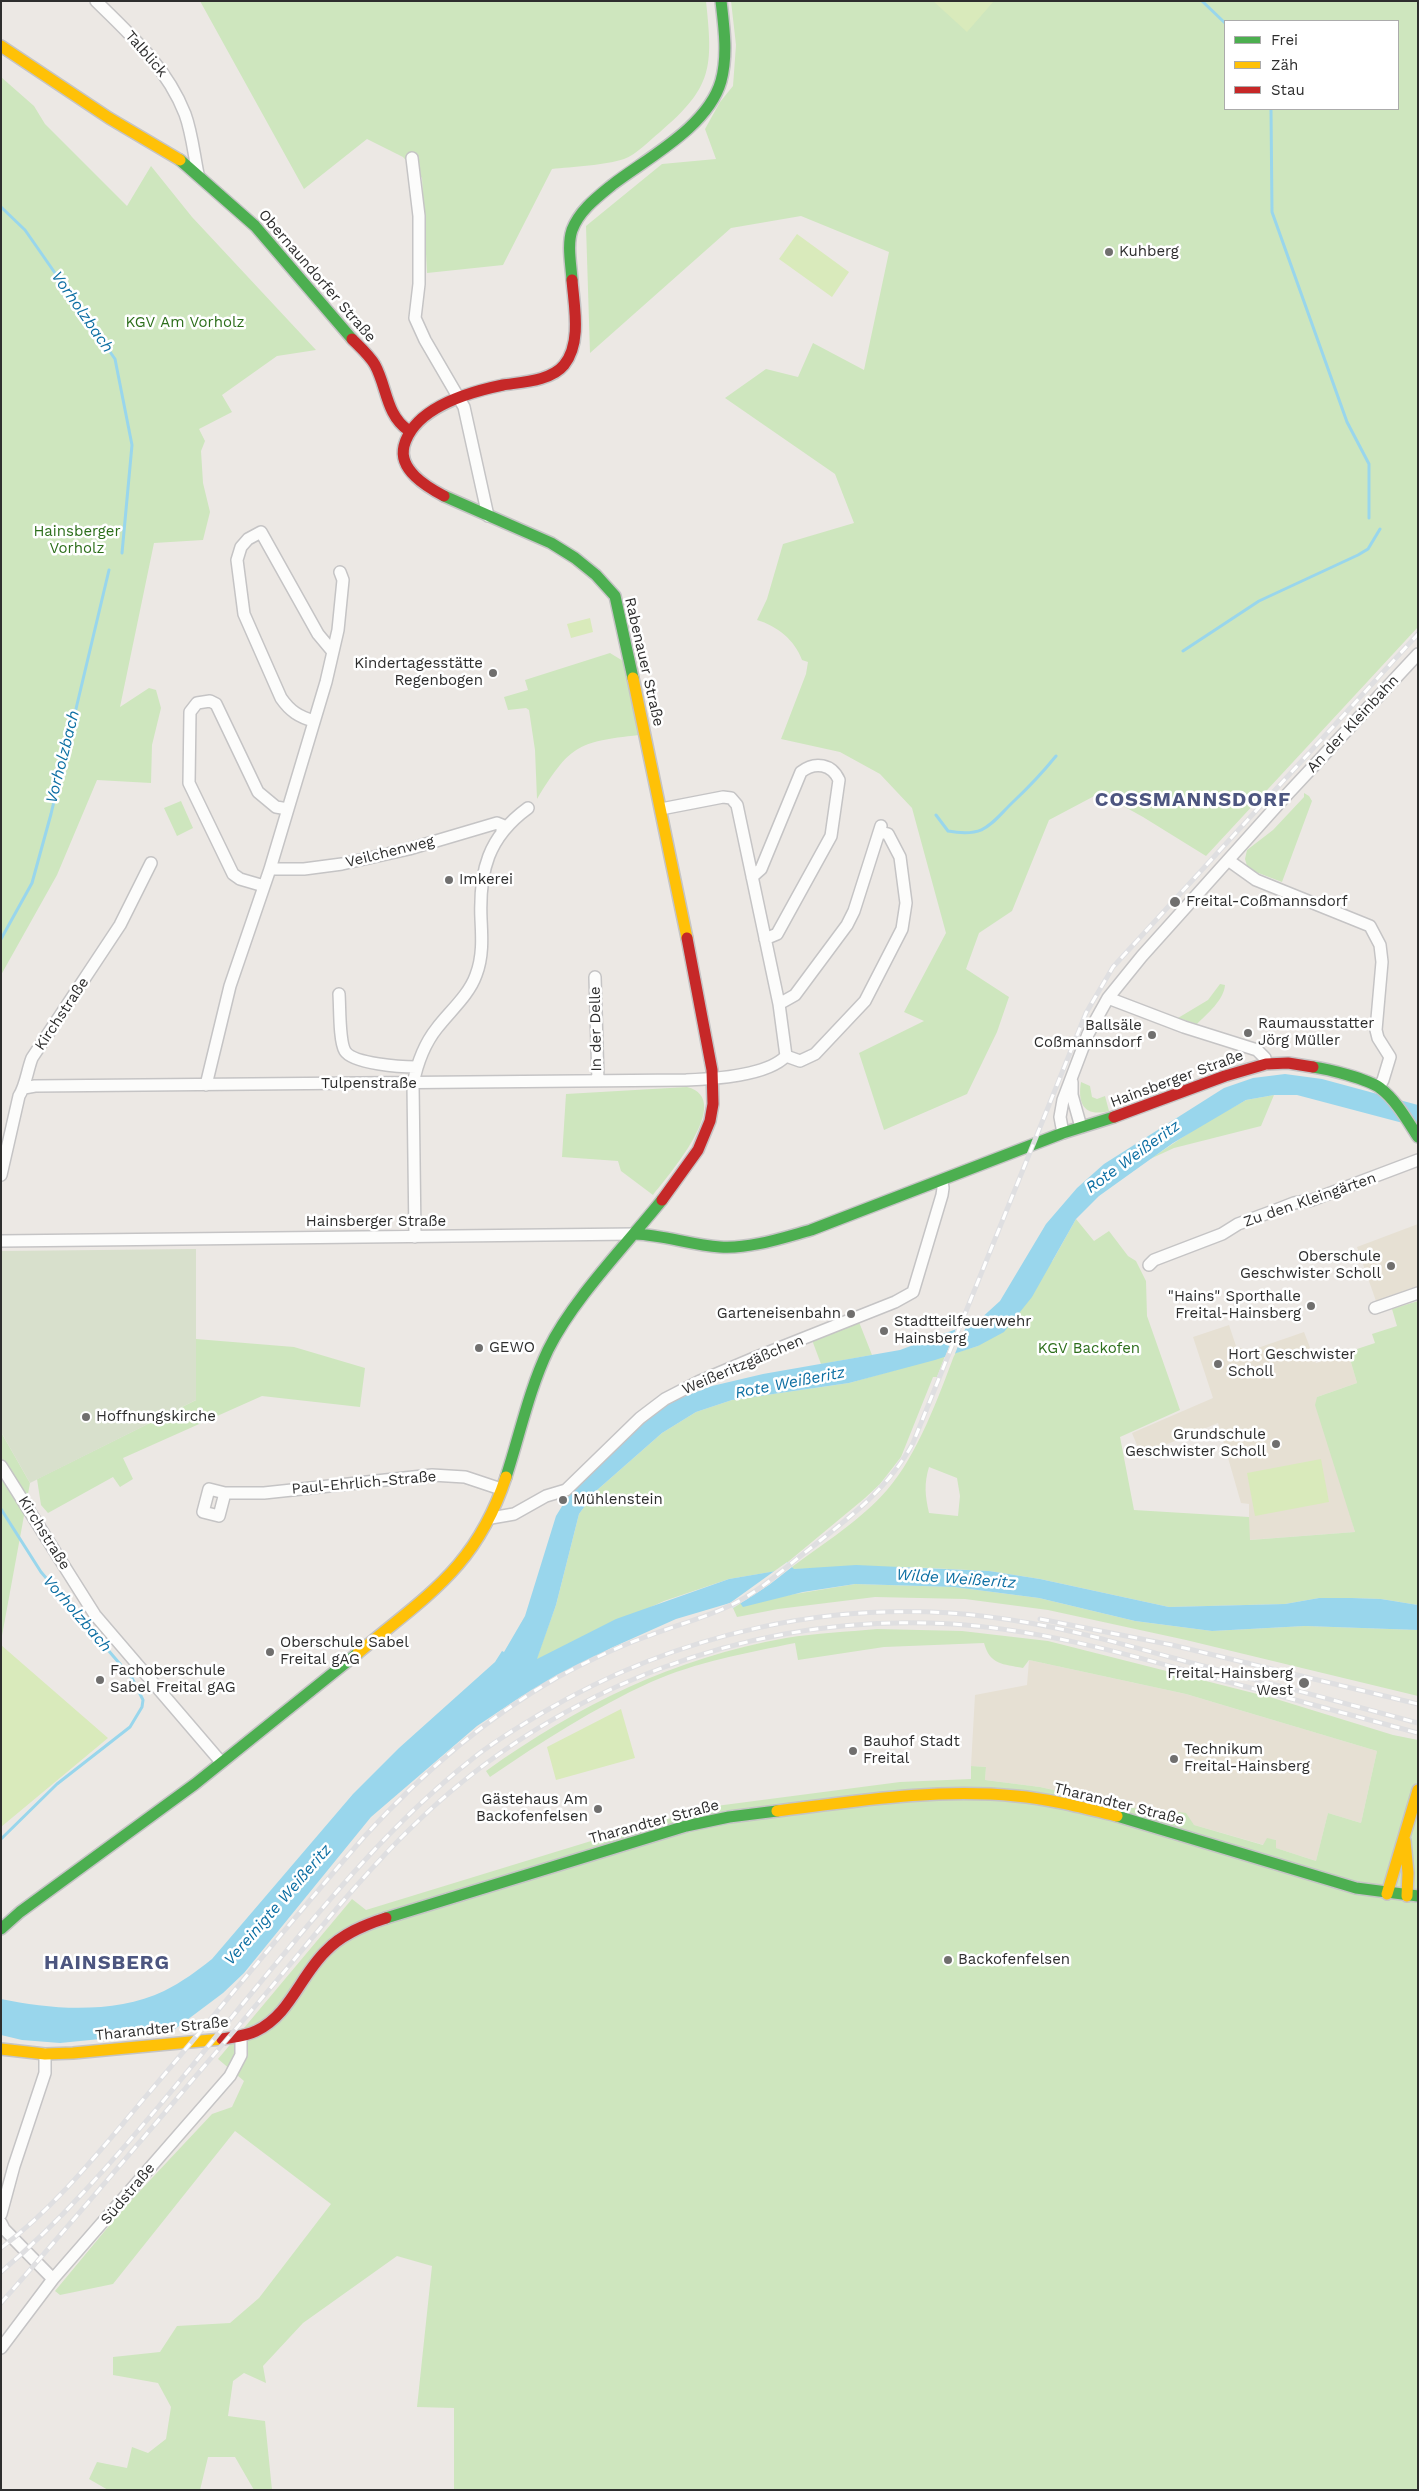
<!DOCTYPE html>
<meta charset="utf-8">
<style>
body{margin:0}
#map{position:relative;width:1419px;height:2491px;overflow:hidden;background:#ece8e4;font-family:"Work Sans",sans-serif}
canvas{display:block}
.frame{position:absolute;inset:0;border:2px solid #2e2e2e;pointer-events:none}
.legend{position:absolute;left:1224px;top:20px;width:175px;height:90px;box-sizing:border-box;background:#fff;border:1px solid #ababab;margin:0;padding:6px 9px;list-style:none;font-size:15px;color:#2e2e2e}
.legend li{display:flex;align-items:center;gap:10px;height:25px}
.legend b{width:25px;border:1px solid #ababab}
</style>
<div id="map">
<canvas width="1419" height="2491"></canvas>
<div class="frame"></div>
<ul class="legend">
<li><b style="height:6px;background:#4caf50"></b>Frei</li>
<li><b style="height:6px;background:#ffc107"></b>Zäh</li>
<li><b style="height:6px;background:#c62828"></b>Stau</li>
</ul>
</div>
<script>
const ctx = document.querySelector('canvas').getContext('2d');
ctx.lineJoin = 'round';
function paint(path, color) { ctx.fillStyle = color; ctx.fill(path, 'evenodd'); }
function strokePath(path, color, width, dash) { ctx.strokeStyle = color; ctx.lineWidth = width; ctx.lineCap = dash ? 'butt' : 'round'; ctx.setLineDash(dash || []); ctx.stroke(path); }
function drawText(font, color, halo, rows, align = 'center') {
  ctx.font = font + ' "Work Sans",sans-serif'; ctx.lineWidth = 5; ctx.setLineDash([]); ctx.textBaseline = 'middle'; ctx.strokeStyle = halo; ctx.fillStyle = color; for (const [text, x, y, turn = 0] of rows) {
    ctx.save(); ctx.translate(x, y); ctx.rotate((+turn || 0) * Math.PI / 180); ctx.textAlign = isNaN(turn) ? turn : align; if (halo) ctx.strokeText(text, 0, 0); ctx.fillText(text, 0, 0); ctx.restore();
  }
}
const education = new Path2D(`
 M 1418,1224 L 1418,1286 L 1376,1301 L 1357,1247 Z
 M 1229,1325 L 1236,1346 L 1249,1351 L 1304,1332 L 1316,1363 L 1348,1352 L 1357,1383 L 1317,1397 L 1355,1532 L 1249,1540 L 1249,1504 L 1241,1503 L 1218,1423 L 1141,1455 L 1132,1433 L 1213,1398 L 1193,1337 Z
 M 1029,1660 L 1186,1694 L 1377,1751 L 1361,1823 L 1328,1813 L 1316,1861 L 1276,1848 L 1276,1840 L 1271,1839 L 1264,1845 L 1194,1825 L 1175,1813 L 1170,1816 L 1040,1787 L 985,1780 L 986,1767 L 971,1766 L 975,1695 L 1027,1685 Z`);
const green = new Path2D(`
 M 200,1 L 706,1 C 713,67 713,87 660,132 C 650,140 636,155 624,159 C 607,165 571,167 552,169 L 503,265 L 427,273 L 422,178 L 403,157 L 367,139 L 304,189 Z
 M 731,1 L 1418,1 L 1418,627 L 1206,856 L 1143,817 L 1100,793 L 1049,820 L 1012,911 L 979,933 L 966,969 L 1009,997 L 997,1032 L 967,1094 L 884,1130 L 859,1053 L 924,1021 L 904,1012 L 946,933 L 912,808 L 880,774 L 840,752 L 781,739 L 806,674 L 808,662 L 802,660 C 795,640 777,626 757,620 L 767,599 L 783,544 L 854,523 L 835,474 L 725,398 L 766,369 L 798,377 L 813,343 L 864,370 L 889,252 L 801,216 L 731,228 L 590,353 L 586,226 L 662,164 L 716,159 L 705,129 L 720,102 L 733,86 L 736,45 ZM 1225,21 L 1398,21 L 1398,109 L 1225,109 Z
 M 1,77 L 34,106 L 45,124 L 127,206 L 151,166 L 192,217 L 316,350 L 277,356 L 222,395 L 232,412 L 199,429 L 205,441 L 201,451 L 203,483 L 210,512 L 203,540 L 154,543 L 120,707 L 149,688 L 156,690 L 161,708 L 152,745 L 151,783 L 97,780 L 57,875 L 1,975 Z
 M 610,653 L 623,661 L 639,735 C 576,742 570,746 537,799 L 535,750 L 529,710 L 526,708 L 508,710 L 504,697 L 528,690 L 525,680 Z
 M 1304,793 L 1309,796 L 1312,801 L 1282,882 L 1253,871 L 1247,866 L 1245,859 L 1247,850 L 1273,830 L 1304,797 Z
 M 181,801 L 193,828 L 177,836 L 164,808 Z
 M 1220,984 L 1225,985 C 1224,1000 1207,1014 1197,1024 L 1178,1018 L 1208,1000 Z
 M 1081,1082 L 1090,1086 L 1092,1097 L 1097,1099 L 1105,1096 L 1109,1111 C 1086,1117 1077,1106 1081,1082 Z
 M 687,1087 C 736,1099 666,1178 653,1195 L 621,1171 L 618,1161 L 562,1157 L 566,1094 Z
 M 1274,1095 L 1261,1126 L 1174,1148 L 1150,1159 L 1201,1125 L 1246,1100 Z
 M 1076,1219 L 1094,1241 L 1109,1231 L 1128,1256 L 1136,1261 L 1146,1281 L 1147,1316 L 1180,1410 L 1120,1437 L 1134,1510 L 1249,1517 L 1250,1540 L 1355,1532 L 1315,1405 L 1317,1397 L 1357,1383 L 1348,1352 L 1375,1343 L 1372,1334 L 1397,1326 L 1392,1309 L 1418,1301 L 1418,1605 L 1381,1599 L 1352,1598 L 1319,1598 L 1285,1604 L 1169,1607 L 1040,1579 L 989,1571 L 909,1567 L 793,1569 L 792,1567 C 824,1543 861,1520 887,1490 C 917,1456 939,1396 955,1353 L 978,1346 L 1053,1260 ZM 929,1467 L 957,1478 L 960,1496 L 958,1516 L 929,1513 C 925,1495 924,1484 929,1467 Z
 M 859,1322 L 872,1355 L 821,1364 L 812,1340 Z
 M 196,1339 L 294,1347 L 365,1368 L 360,1407 L 262,1396 L 123,1458 L 133,1479 L 120,1487 L 113,1477 L 48,1513 L 41,1505 L 37,1479 L 196,1400 Z
 M 945,1356 L 937,1377 L 933,1377 L 901,1457 L 880,1484 L 865,1498 L 777,1571 L 729,1579 L 664,1601 L 536,1660 L 556,1605 L 579,1514 L 596,1491 L 662,1433 L 696,1412 L 732,1400 L 849,1383 Z
 M 1,1432 L 30,1483 L 1,1641 Z
 M 855,1584 L 954,1587 L 1039,1598 L 1135,1621 L 1212,1631 L 1305,1626 L 1418,1630 L 1418,1696 L 1186,1640 L 1048,1610 L 965,1599 L 875,1597 L 778,1609 L 737,1617 L 733,1608 L 741,1603 Z
 M 877,1629 L 962,1631 L 1048,1641 L 1273,1698 L 1393,1735 L 1418,1740 L 1418,2490 L 454,2490 L 454,2408 L 417,2407 L 432,2266 L 397,2256 L 303,2323 L 263,2366 L 266,2383 L 244,2373 L 233,2381 L 228,2416 L 265,2421 L 272,2490 L 254,2490 L 235,2457 L 208,2457 L 200,2490 L 108,2490 L 89,2479 L 97,2462 L 127,2468 L 132,2447 L 148,2453 L 166,2439 L 171,2407 L 158,2383 L 113,2375 L 113,2357 L 160,2352 L 177,2326 L 230,2323 L 259,2298 L 331,2204 L 235,2131 L 113,2284 L 60,2295 L 55,2291 L 123,2209 L 212,2114 L 232,2107 L 244,2081 L 218,2059 L 352,1899 L 366,1910 L 627,1830 L 716,1806 L 900,1782 L 971,1779 L 971,1766 L 986,1767 L 985,1780 L 1040,1787 L 1170,1816 L 1179,1812 L 1186,1813 L 1194,1825 L 1263,1845 L 1267,1838 L 1276,1840 L 1276,1848 L 1316,1861 L 1328,1813 L 1361,1823 L 1377,1751 L 1186,1694 L 1029,1660 L 1023,1668 C 1003,1664 990,1665 984,1643 L 884,1647 L 798,1660 L 795,1643 C 747,1653 696,1662 651,1682 C 594,1708 541,1742 490,1777 L 486,1771 C 578,1705 674,1658 786,1638 C 816,1633 847,1632 877,1629 Z`);
const cemetery = new Path2D(`
 M 196,1249 L 196,1400 L 30,1483 L 1,1432 L 1,1251 Z`);
const pitch = new Path2D(`
 M 933,1 L 994,1 L 967,32 Z
 M 797,234 L 849,272 L 832,297 L 779,259 Z
 M 590,618 L 593,632 L 571,638 L 567,624 Z
 M 1321,1459 L 1329,1502 L 1255,1516 L 1247,1473 Z
 M 1,1645 L 108,1738 L 1,1827 Z
 M 621,1709 L 635,1758 L 556,1780 L 547,1747 Z`);
const water = new Path2D(`
 M 1285,1074 L 1322,1079 L 1418,1105 L 1418,1127 L 1297,1095 L 1274,1095 L 1246,1100 L 1173,1143 L 1099,1196 L 1076,1219 L 1032,1297 L 1004,1332 L 978,1346 L 935,1360 L 849,1383 L 732,1400 L 696,1412 L 662,1433 L 596,1491 L 579,1514 L 556,1605 L 537,1659 L 616,1619 L 729,1579 L 776,1571 L 787,1562 L 794,1569 L 856,1565 L 989,1571 L 1040,1579 L 1169,1607 L 1285,1604 L 1319,1598 L 1352,1598 L 1381,1599 L 1418,1605 L 1418,1630 L 1305,1626 L 1212,1631 L 1135,1621 L 1039,1598 L 954,1587 L 855,1584 L 803,1592 L 743,1607 L 740,1603 L 733,1608 L 730,1603 L 676,1619 L 611,1648 L 522,1696 L 477,1726 L 371,1817 L 244,1973 L 223,1993 L 171,2032 L 60,2043 L 22,2040 L 1,2035 L 1,1999 C 52,2010 116,2014 164,1991 C 182,1982 197,1971 212,1959 L 353,1794 L 399,1748 L 495,1662 L 502,1651 L 504,1652 L 525,1616 L 556,1516 L 567,1498 L 629,1432 L 670,1402 L 712,1386 L 763,1374 L 900,1350 L 978,1321 L 1000,1301 L 1046,1224 L 1077,1188 L 1104,1164 L 1224,1088 L 1253,1078 Z`);
const pier = new Path2D(`
 M 961,1325 L 966,1327 L 954,1356 L 944,1360 L 957,1326 Z
 M 787,1562 L 792,1567 L 769,1585 L 733,1608 L 730,1603 Z`);
const stream = new Path2D(`
 M 1202,1 L 1225,23
 M 1271,109 L 1272,212 L 1347,422 L 1369,464 L 1369,518
 M 1,207 L 25,230 L 115,359 L 132,445 L 122,553
 M 1183,651 L 1259,601 L 1358,555 L 1368,549 L 1380,529
 M 936,815 L 948,831 C 986,838 990,824 1014,801 C 1030,786 1043,772 1056,756
 M 1,939 L 32,883 L 51,814 L 109,570
 M 1,1509 L 41,1572 L 132,1678 L 143,1700 L 142,1707 L 130,1727 L 57,1784 L 1,1839`);
const street = new Path2D(`
 M 96,1 C 131,35 167,68 185,114 C 192,133 194,155 198,174
 M 412,158 L 419,216 L 419,284 L 415,318 L 425,340 L 464,407 L 488,516
 M 314,721 C 299,717 290,711 281,698 L 244,614 L 237,560 L 241,547 L 248,539 L 261,532 L 318,634 L 333,652
 M 1228,860 L 1256,880 L 1370,926 L 1380,945 L 1382,962 L 1376,1030 L 1378,1038 L 1390,1057 L 1383,1080 L 1379,1087
 M 270,869 L 304,869 L 342,864 L 409,849 L 497,823 L 502,825 L 502,831
 M 752,877 L 761,869 L 801,772 C 815,761 832,764 839,780 L 831,836 L 777,934 L 765,939
 M 264,886 L 240,879 L 233,874 L 189,783 L 190,712 L 197,703 L 210,701 L 216,704 L 258,792 L 276,807 L 288,809
 M 595,977 L 598,1081
 M 339,994 C 340,1007 339,1041 345,1051 C 353,1064 402,1067 416,1067
 M 1108,998 L 1184,1027 L 1257,1050 L 1265,1058 L 1266,1064
 M 779,1004 L 795,995 L 847,925 L 854,911 L 881,826
 M 786,1056 L 800,1061 L 815,1054 L 865,1001 L 902,929 L 906,903 L 900,857 L 888,834 L 880,832
 M 1072,1082 L 1072,1095 L 1081,1127
 M 206,1085 L 230,986 L 270,869 L 326,682 L 338,630 L 343,580 L 340,572
 M 24,1088 L 35,1086 L 686,1080 C 713,1079 767,1076 786,1056 L 779,1004 L 737,805 L 731,798 L 723,797 L 661,809
 M 1063,1133 L 1060,1117 L 1063,1100 L 1088,1034 L 1108,998 L 1142,956 L 1282,800 L 1418,654
 M 1,1175 L 19,1096 C 26,1085 27,1071 32,1058 L 120,925 L 151,863
 M 415,1237 L 413,1084 C 417,1064 425,1043 437,1028 C 450,1011 469,995 476,975 C 483,957 482,938 481,919 C 479,871 488,837 528,808
 M 1,1241 L 635,1234
 M 1149,1265 L 1154,1260 L 1222,1234 L 1238,1224 L 1276,1210 L 1294,1203 L 1312,1200 L 1418,1160
 M 1375,1308 L 1418,1293
 M 1,1466 L 95,1615 L 221,1762
 M 225,1493 L 219,1516 L 203,1512 L 209,1489 L 225,1493 L 264,1493 L 432,1475 L 465,1477 L 501,1489
 M 491,1518 L 514,1514 L 546,1496 L 566,1490 L 640,1418 L 665,1399 L 700,1381 L 759,1356 L 895,1302 L 913,1292 L 942,1195 L 943,1188 L 942,1181
 M 1,2214 L 14,2166 L 45,2073 L 45,2054
 M 1,2223 L 4,2229 L 53,2279
 M 1,2348 L 53,2279 L 230,2076 L 241,2055 L 241,2036`);
const fast = new Path2D(`
 M 180,160 L 255,226 L 352,339
 M 572,280 C 571,264 567,245 572,230 C 579,211 596,198 612,185 C 647,158 708,127 721,81 C 728,55 724,27 721,1
 M 444,496 L 551,543 L 575,558 L 596,575 L 615,596 L 633,678
 M 1313,1067 C 1328,1069 1368,1079 1380,1088 C 1396,1100 1407,1120 1418,1137
 M 635,1234 C 664,1235 691,1245 720,1247 C 750,1249 782,1238 811,1230 L 1063,1133 L 1114,1117
 M 506,1477 C 520,1434 529,1390 548,1350 C 573,1299 626,1245 662,1200
 M 1117,1816 L 1356,1888 L 1418,1896
 M 386,1918 L 686,1826 L 729,1817 L 777,1811
 M 1,1929 L 20,1912 L 195,1784 L 358,1653`);
const slow = new Path2D(`
 M 1,46 L 109,118 L 180,160
 M 633,678 L 687,938
 M 358,1653 C 427,1595 476,1568 506,1477
 M 777,1811 C 857,1801 936,1788 1016,1796 C 1050,1799 1084,1808 1117,1816
 M 1405,1841 L 1408,1873 L 1407,1896
 M 1387,1894 L 1418,1790
 M 1,2049 L 45,2054 L 73,2053 L 222,2039`);
const jam = new Path2D(`
 M 352,339 C 360,347 370,356 375,365 C 387,387 386,415 408,430
 M 444,496 C 427,487 398,470 404,446 C 414,408 469,392 503,385 C 522,382 551,381 564,365 C 582,343 574,306 572,280
 M 1114,1117 L 1225,1076 L 1266,1064 L 1288,1063 L 1313,1067
 M 662,1200 L 698,1150 L 710,1121 L 713,1104 L 712,1070 L 687,938
 M 222,2039 C 233,2037 246,2036 256,2031 C 290,2015 300,1976 326,1951 C 342,1934 364,1925 386,1918`);
const rail = new Path2D(`
 M 1040,1619 L 1172,1645 L 1418,1704
 M 1,2248 C 57,2206 102,2148 147,2095 C 220,2009 290,1922 364,1837 C 421,1774 484,1719 558,1677 C 588,1661 619,1646 651,1635 C 677,1625 704,1618 729,1606 C 756,1594 779,1573 803,1554 C 845,1521 887,1491 913,1443 L 1086,1013 L 1113,967 L 1418,634
 M 1,2272 C 60,2222 110,2164 159,2106 C 224,2028 287,1947 355,1871 C 390,1832 429,1793 471,1760 C 493,1742 517,1728 542,1713 C 675,1634 835,1597 990,1617 C 1057,1625 1123,1644 1188,1662 C 1265,1682 1341,1702 1418,1723
 M 1,2303 C 88,2204 172,2104 257,2004 C 309,1943 357,1880 415,1824 C 557,1686 754,1612 952,1624 C 1034,1629 1116,1651 1195,1673 C 1269,1693 1343,1713 1418,1733`);
const markers = [
 [1109,252,5,"#706f6e"],
 [493,673,5,"#706f6e"],
 [449,880,5,"#706f6e"],
 [1175,902,6,"#706f6e"],
 [1248,1033,5,"#706f6e"],
 [1152,1035,5,"#706f6e"],
 [1391,1266,5,"#706f6e"],
 [1311,1306,5,"#706f6e"],
 [851,1314,5,"#706f6e"],
 [884,1331,5,"#706f6e"],
 [479,1348,5,"#706f6e"],
 [1218,1364,5,"#706f6e"],
 [86,1417,5,"#706f6e"],
 [1276,1444,5,"#706f6e"],
 [563,1500,5,"#706f6e"],
 [270,1652,5,"#706f6e"],
 [100,1680,5,"#706f6e"],
 [1304,1683,6,"#706f6e"],
 [853,1751,5,"#706f6e"],
 [1174,1759,5,"#706f6e"],
 [598,1809,5,"#706f6e"],
 [948,1960,5,"#706f6e"]
];
const streetNames = [
 ["Talblick",146,54,49],
 ["Obernaundorfer Straße",317,276,49],
 ["Rabenauer Straße",644,662,77],
 ["An der Kleinbahn",1353,724,-47],
 ["Veilchenweg",390,852,-14],
 ["Kirchstraße",62,1014,-56],
 ["In der Delle",596,1029,-91],
 ["Hainsberger Straße",1177,1079,-20],
 ["Tulpenstraße",369,1084],
 ["Zu den Kleingärten",1310,1200,-19],
 ["Hainsberger Straße",376,1222],
 ["Weißeritzgäßchen",743,1365,-23],
 ["Paul-Ehrlich-Straße",364,1483,-5],
 ["Kirchstraße",44,1533,58],
 ["Tharandter Straße",1119,1804,14],
 ["Tharandter Straße",654,1822,-15],
 ["Tharandter Straße",162,2029,-6],
 ["Südstraße",128,2194,-50]
];
const poiNames = [
 ["Kuhberg",1119,252],
 ["Kindertagesstätte",483,664,"right"],
 ["Regenbogen",483,681,"right"],
 ["Imkerei",459,880],
 ["Freital-Coßmannsdorf",1186,902],
 ["Raumausstatter",1258,1024],
 ["Jörg Müller",1258,1041],
 ["Ballsäle",1142,1026,"right"],
 ["Coßmannsdorf",1142,1043,"right"],
 ["Oberschule",1381,1257,"right"],
 ["Geschwister Scholl",1381,1274,"right"],
 ["\"Hains\" Sporthalle",1301,1297,"right"],
 ["Freital-Hainsberg",1301,1314,"right"],
 ["Garteneisenbahn",841,1314,"right"],
 ["Stadtteilfeuerwehr",894,1322],
 ["Hainsberg",894,1339],
 ["GEWO",489,1348],
 ["Hort Geschwister",1228,1355],
 ["Scholl",1228,1372],
 ["Hoffnungskirche",96,1417],
 ["Grundschule",1266,1435,"right"],
 ["Geschwister Scholl",1266,1452,"right"],
 ["Mühlenstein",573,1500],
 ["Oberschule Sabel",280,1643],
 ["Freital gAG",280,1660],
 ["Fachoberschule",110,1671],
 ["Sabel Freital gAG",110,1688],
 ["Freital-Hainsberg",1293,1674,"right"],
 ["West",1293,1691,"right"],
 ["Bauhof Stadt",863,1742],
 ["Freital",863,1759],
 ["Technikum",1184,1750],
 ["Freital-Hainsberg",1184,1767],
 ["Gästehaus Am",588,1800,"right"],
 ["Backofenfelsen",588,1817,"right"],
 ["Backofenfelsen",958,1960]
];
const parkNames = [
 ["KGV Am Vorholz",185,323],
 ["Hainsberger",77,532],
 ["Vorholz",77,549],
 ["KGV Backofen",1089,1349]
];
const waterNames = [
 ["Vorholzbach",82,312,55],
 ["Vorholzbach",63,757,-76],
 ["Rote Weißeritz",1133,1157,-36],
 ["Rote Weißeritz",790,1383,-11],
 ["Wilde Weißeritz",956,1579,4],
 ["Vorholzbach",77,1614,49],
 ["Vereinigte Weißeritz",278,1905,-49]
];
const districtNames = [
 ["COSSMANNSDORF",1193,800],
 ["HAINSBERG",107,1963]
];
paint(education, '#e6e0d3');
paint(green, '#cee6be');
paint(cemetery, '#d8e0cc');
paint(pitch, '#d9eabb');
paint(water, '#99d6ec');
paint(pier, '#ece8e4');
strokePath(stream, '#99d6ec', 3);
strokePath(street, '#c5c4c5', 14);
strokePath(fast, '#c5c4c5', 14);
strokePath(slow, '#c5c4c5', 14);
strokePath(jam, '#c5c4c5', 14);
strokePath(street, '#fcfcfb', 11);
strokePath(fast, '#4caf50', 11);
strokePath(slow, '#ffc107', 11);
strokePath(jam, '#c62828', 11);
strokePath(rail, '#dfdfe1', 5);
strokePath(rail, '#fff', 3, [9]);
for (const [x, y, r, color] of markers) { const dot = new Path2D(); dot.arc(x, y, r, 0, 2 * Math.PI); ctx.fillStyle = color; ctx.fill(dot); strokePath(dot, '#fff', 2); }
drawText('15px', '#2e2e2e', '#fff', streetNames);
drawText('15px', '#2e2e2e', '#fff', poiNames, 'left');
drawText('15px', '#2c6e1b', '#fff', parkNames);
drawText('italic 16px', '#0d6fa3', '#fff', waterNames);
ctx.letterSpacing = '1px';
drawText('bold 20px', '#4d5680', '#fff', districtNames);
ctx.letterSpacing = '0px';
</script>
